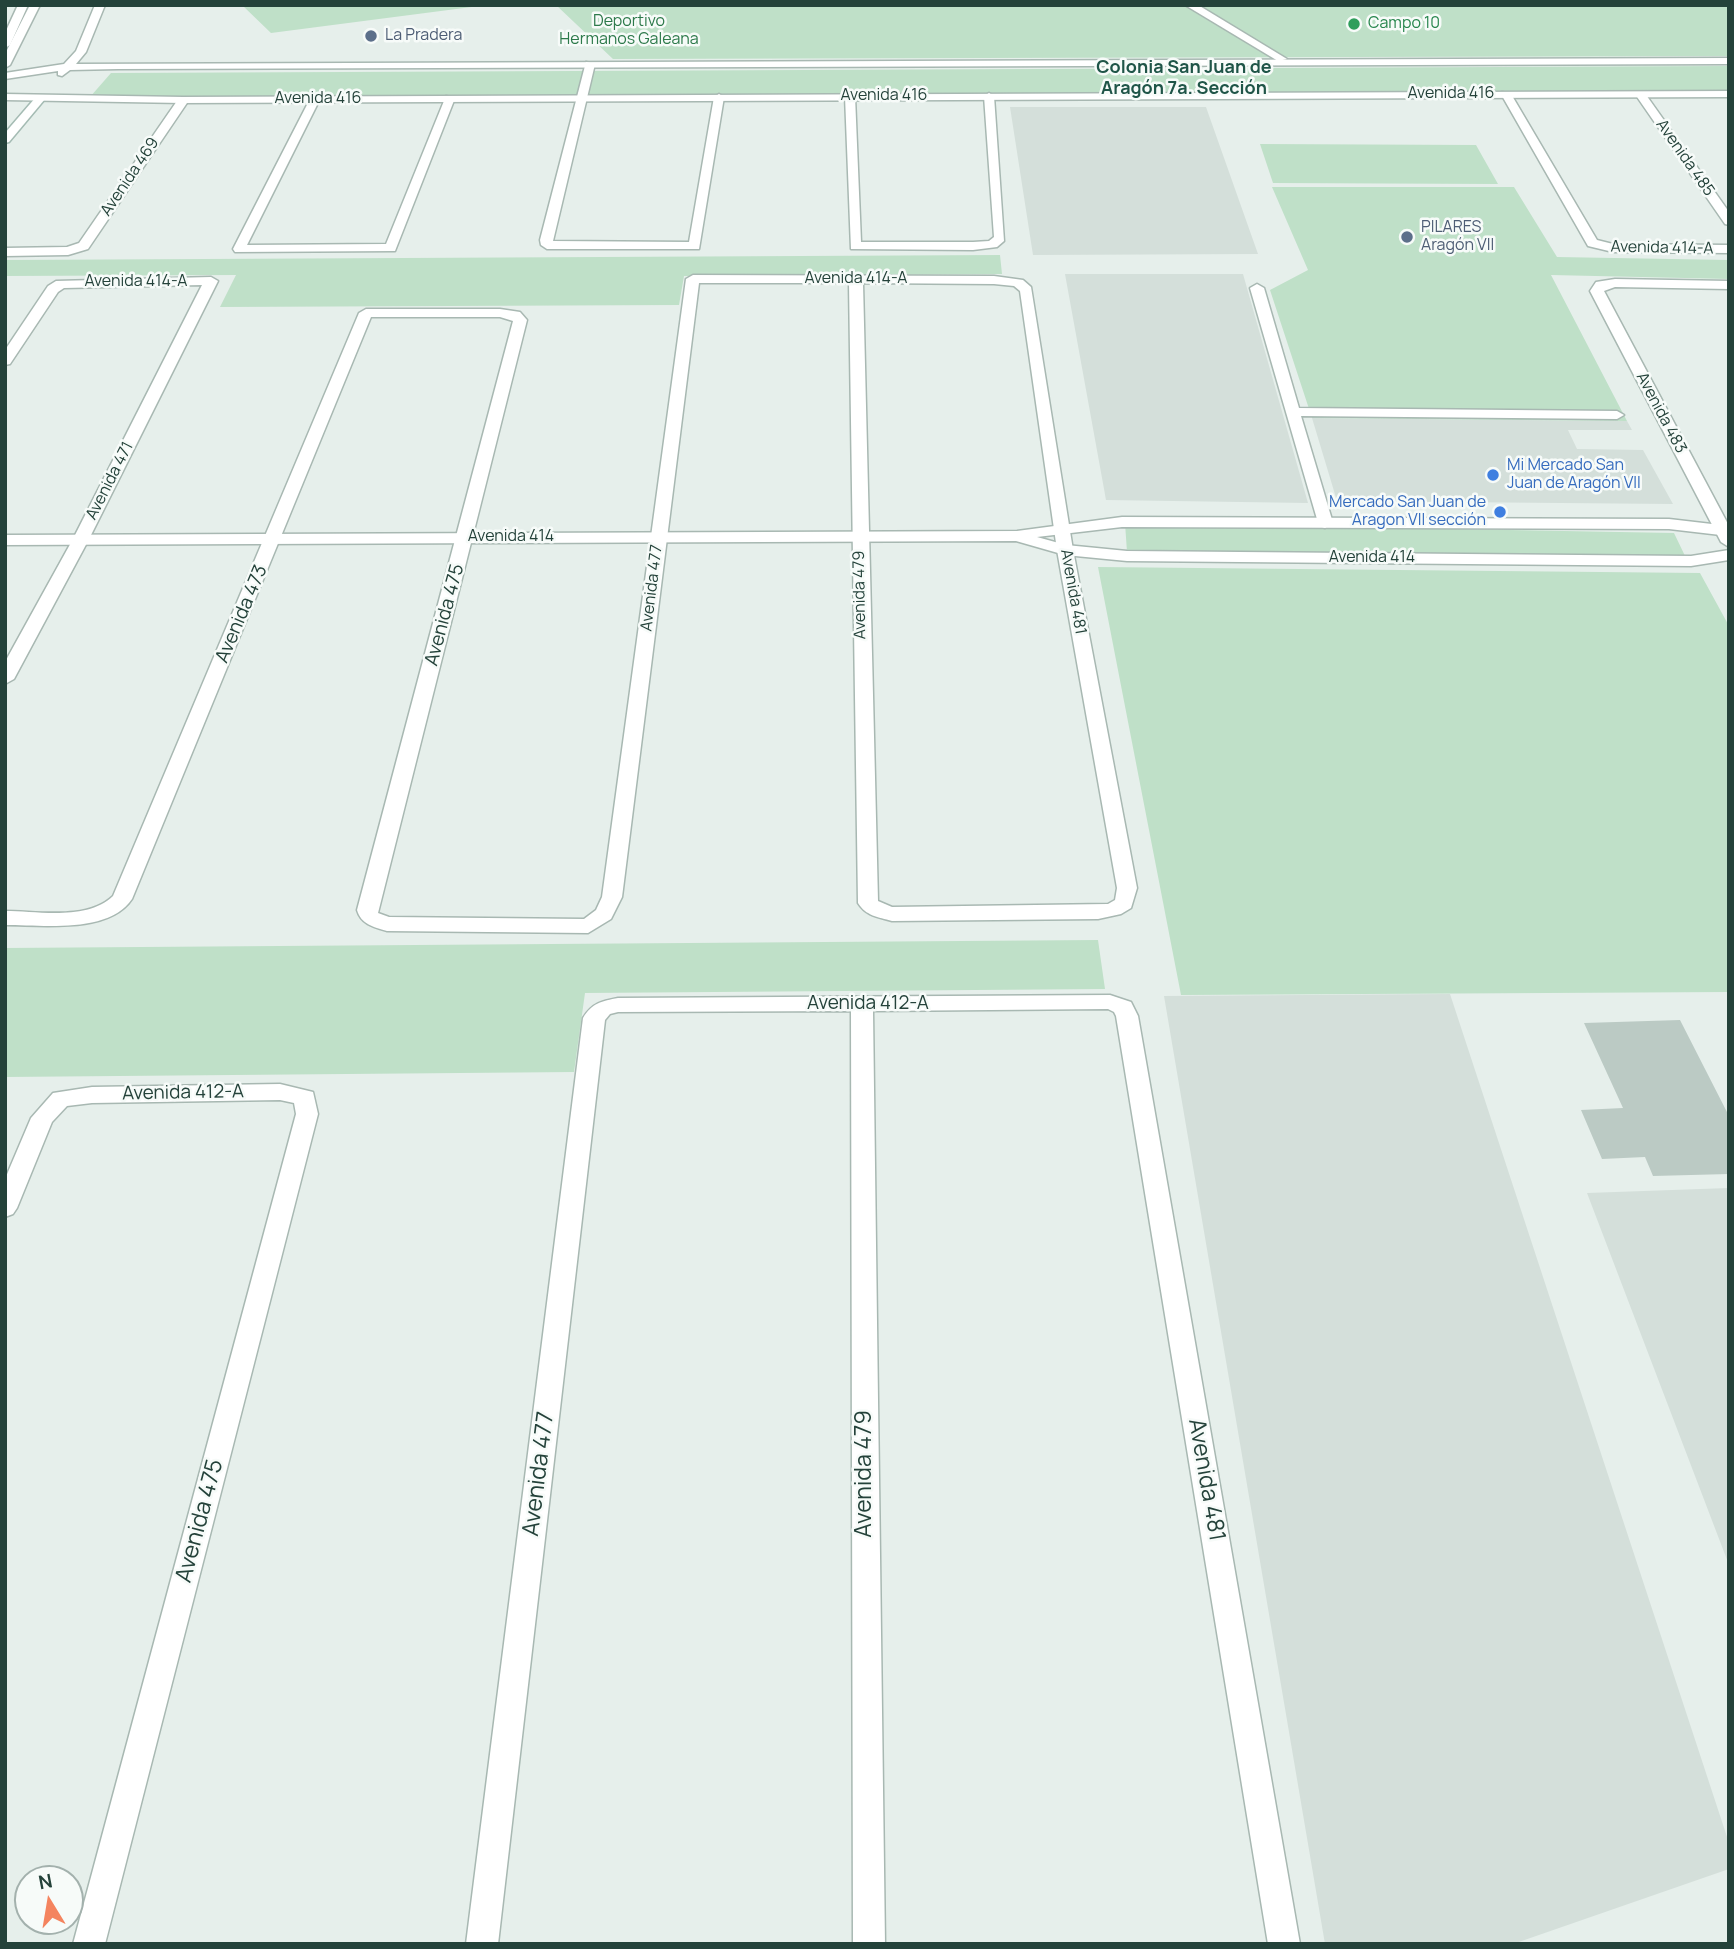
<!DOCTYPE html>
<meta charset="utf-8">
<style>
body{margin:0}
#map{position:relative;width:1734px;height:1949px;overflow:hidden;background:#e6efeb;font-family:Manrope,sans-serif}
canvas{display:block}
.frame{position:absolute;inset:0;border:7px solid #24423a;pointer-events:none}
.north{position:absolute;left:14px;top:1865px;width:70px;height:70px;box-sizing:border-box;background:#f7fbf9;border:2px solid #a3b1ad;border-radius:50%;rotate:349deg;font-size:19px;font-weight:700;line-height:28px;text-align:center;color:#24423a}
.north::after{content:'';display:block;margin:auto;width:24px;height:32px;background:#f4845f;clip-path:polygon(50% 0,100% 100%,50% 72%,0 100%)}
</style>
<div id="map">
<canvas width="1734" height="1949"></canvas>
<div class="frame"></div>
<div class="north">N</div>
</div>
<script>
const ctx = document.querySelector('canvas').getContext('2d');
ctx.lineJoin = 'round';
function paint(path, color) { ctx.fillStyle = color; ctx.fill(path, 'evenodd'); }
function strokePath(path, color, width, dash) { ctx.strokeStyle = color; ctx.lineWidth = width; ctx.lineCap = dash ? 'butt' : 'round'; ctx.setLineDash(dash || []); ctx.stroke(path); }
function drawText(font, color, halo, rows, align = 'center') {
  ctx.font = font + ' Manrope,sans-serif'; ctx.lineWidth = 5; ctx.setLineDash([]); ctx.textBaseline = 'middle'; ctx.strokeStyle = halo; ctx.fillStyle = color; for (const [text, x, y, turn = 0] of rows) {
    ctx.save(); ctx.translate(x, y); ctx.rotate((+turn || 0) * Math.PI / 180); ctx.textAlign = isNaN(turn) ? turn : align; if (halo) ctx.strokeText(text, 0, 0); ctx.fillText(text, 0, 0); ctx.restore();
  }
}
const built = new Path2D(`
 M 1010,107 L 1206,107 L 1258,254 L 1033,255 Z
 M 1065,274 L 1243,274 L 1308,503 L 1106,500 Z
 M 1312,418 L 1627,421 L 1632,430 L 1568,430 L 1577,449 L 1643,450 L 1673,504 L 1337,501 Z
 M 1450,994 L 1729,1843 L 1729,1869 L 1513,1944 L 1325,1944 L 1164,996 Z
 M 1729,1188 L 1729,1565 L 1587,1193 Z`);
const green = new Path2D(`
 M 235,5 L 487,5 L 271,33 L 243,6 Z
 M 556,5 L 1729,5 L 1729,56 L 613,59 Z
 M 1729,66 L 1729,91 L 90,97 L 111,73 Z
 M 1260,144 L 1476,145 L 1498,184 L 1273,183 Z
 M 1272,187 L 1514,187 L 1557,257 L 1729,260 L 1729,279 L 1551,275 L 1627,421 L 1312,418 L 1270,290 L 1308,270 Z
 M 1000,255 L 1002,274 L 684,276 L 679,305 L 220,307 L 236,275 L 5,276 L 5,260 Z
 M 1125,523 L 1674,533 L 1686,558 L 1127,552 Z
 M 1098,567 L 1700,573 L 1729,626 L 1729,992 L 1181,995 Z
 M 1098,940 L 1105,989 L 585,993 L 574,1072 L 5,1077 L 5,948 Z`);
const building = new Path2D(`
 M 1680,1020 L 1729,1116 L 1729,1174 L 1653,1176 L 1645,1157 L 1602,1159 L 1581,1110 L 1623,1108 L 1584,1023 Z`);
const service = new Path2D(`
 M 30,5 L 40,5 L 10,65 L 5,68 L 5,54 Z
 M 1257,284 L 1264,288 L 1299,408 L 1617,411 L 1624,415 L 1617,419 L 1301,416 L 1333,523 L 1325,528 L 1319,526 L 1250,288 Z`);
const pedestrian = new Path2D(`
 M 1185,5 L 1198,5 L 1287,59 L 1278,61 Z`);
const minor = new Path2D(`
 M 586,62 L 595,64 L 553,241 L 689,242 L 714,97 L 719,94 L 724,97 L 699,249 L 547,249 L 541,245 L 540,240 Z
 M 1502,92 L 1511,94 L 1597,240 L 1613,244 L 1729,245 L 1729,253 L 1613,252 L 1588,246 L 1501,94 Z
 M 1636,92 L 1644,92 L 1729,212 L 1729,225 L 1725,224 L 1635,94 Z
 M 850,93 L 855,96 L 861,242 L 973,242 L 989,241 L 994,237 L 984,96 L 989,93 L 994,96 L 1004,241 L 997,247 L 973,250 L 851,249 L 845,96 Z
 M 446,96 L 455,98 L 395,251 L 235,252 L 233,249 L 310,99 L 315,96 L 320,99 L 247,245 L 386,244 Z
 M 179,98 L 189,100 L 88,249 L 68,255 L 5,256 L 5,248 L 67,247 L 79,243 Z
 M 693,275 L 994,276 L 1023,280 L 1031,287 L 1073,550 L 1137,888 L 1131,908 L 1121,914 L 1098,919 L 892,921 C 878,917 866,916 858,903 L 849,283 L 699,283 L 622,897 L 611,919 L 588,933 L 387,931 C 373,927 361,924 357,910 L 513,321 L 500,317 L 371,317 L 132,899 C 109,934 42,925 5,925 L 5,911 C 38,911 87,921 113,896 L 359,313 L 366,309 L 500,309 L 520,312 L 527,320 L 378,913 L 389,917 L 584,919 L 596,910 L 602,897 L 686,279 ZM 863,283 L 994,284 L 1014,286 L 1020,291 L 1057,550 L 1117,888 L 1115,900 L 1108,904 L 892,907 L 878,901 Z
 M 211,277 L 218,281 L 89,539 L 14,679 L 5,684 L 5,662 L 73,539 L 202,285 L 64,288 L 58,292 L 10,364 L 5,365 L 5,350 L 48,286 L 56,281 Z
 M 1615,279 L 1729,281 L 1729,289 L 1615,287 L 1604,291 L 1729,526 L 1729,547 L 1721,542 L 1590,291 L 1596,282 Z
 M 1110,995 L 1131,1002 L 1138,1016 L 1300,1944 L 1268,1944 L 1116,1016 L 1114,1012 L 1108,1009 L 873,1011 L 885,1944 L 853,1944 L 851,1011 L 618,1012 L 610,1014 L 605,1020 L 498,1944 L 466,1944 L 583,1018 C 592,1003 602,1001 618,998 Z
 M 280,1084 L 313,1092 L 318,1114 L 105,1944 L 73,1944 L 296,1114 L 294,1103 L 280,1100 L 92,1103 L 67,1106 L 52,1122 L 17,1208 L 13,1214 L 5,1217 L 5,1179 L 31,1118 L 53,1093 L 92,1087 Z`);
const tertiary = new Path2D(`
 M 18,5 L 28,5 L 10,45 L 5,48 L 5,33 Z
 M 95,5 L 105,5 L 86,52 L 76,64 L 1729,58 L 1729,64 L 118,69 L 70,70 L 62,76 L 58,75 L 58,71 L 5,79 L 5,73 L 64,64 L 76,51 Z
 M 1729,91 L 1729,97 L 183,103 L 5,100 L 5,94 L 183,97 Z
 M 1122,517 L 1669,519 L 1729,526 L 1729,536 L 1669,529 L 1122,527 L 1037,537 L 1066,545 L 1127,551 L 1691,556 L 1729,550 L 1729,560 L 1691,566 L 1127,561 L 1065,555 L 1016,541 L 5,545 L 5,535 L 1017,531 Z`);
const secondary = new Path2D(`
 M 36,97 L 45,99 L 9,142 L 5,143 L 5,133 Z`);
const markers = [
 [1354,24,7,"#2e9e5b"],
 [371,36,7,"#5c6f8a"],
 [1407,237,7,"#5c6f8a"],
 [1493,475,7,"#3f7fe0"],
 [1500,512,7,"#3f7fe0"]
];
const farParknames = [
 ["Deportivo",629,22],
 ["Hermanos Galeana",629,40]
];
const farLeisurenames = [
 ["Campo 10",1368,24]
];
const farServicenames = [
 ["La Pradera",385,36],
 ["PILARES",1421,228],
 ["Aragón VII",1421,246]
];
const farStreetnames = [
 ["Avenida 416",1451,94],
 ["Avenida 416",884,96],
 ["Avenida 416",318,99],
 ["Avenida 485",1685,158,55],
 ["Avenida 469",130,177,-56],
 ["Avenida 414-A",1662,248,1],
 ["Avenida 414-A",856,279],
 ["Avenida 414-A",136,282],
 ["Avenida 483",1661,413,62],
 ["Avenida 471",110,481,-63],
 ["Avenida 414",511,537],
 ["Avenida 414",1372,558],
 ["Avenida 477",652,588,-83],
 ["Avenida 481",1073,592,80],
 ["Avenida 479",860,595,-91]
];
const farShopnames = [
 ["Mi Mercado San",1507,466],
 ["Juan de Aragón VII",1507,484],
 ["Mercado San Juan de",1486,503,"right"],
 ["Aragon VII sección",1486,521,"right"]
];
const farNeighbourhoodnames = [
 ["Colonia San Juan de",1184,68],
 ["Aragón 7a. Sección",1184,89]
];
const streetNames = [
 ["Avenida 473",242,614,-67],
 ["Avenida 475",445,615,-75],
 ["Avenida 412-A",868,1004],
 ["Avenida 412-A",183,1093,-1]
];
const nearStreetnames = [
 ["Avenida 477",539,1474,-83],
 ["Avenida 479",865,1474,-90],
 ["Avenida 481",1206,1480,80],
 ["Avenida 475",200,1521,-75]
];
paint(built, '#d4dfda');
paint(green, '#bfe0c8');
paint(building, '#bbcac4');
strokePath(service, '#a8b8b2', 3);
strokePath(pedestrian, '#a8b8b2', 3);
strokePath(minor, '#a8b8b2', 3);
strokePath(tertiary, '#a8b8b2', 3);
strokePath(secondary, '#a4bbb3', 3);
paint(service, '#fff');
paint(pedestrian, '#fff');
paint(minor, '#fff');
paint(tertiary, '#fff');
paint(secondary, '#fff');
for (const [x, y, r, color] of markers) { const dot = new Path2D(); dot.arc(x, y, r, 0, 2 * Math.PI); ctx.fillStyle = color; ctx.fill(dot); strokePath(dot, '#f7fbf9', 2.5); }
drawText('16px', '#2d7a4b', '#f7fbf9', farParknames);
drawText('16px', '#27864d', '#f7fbf9', farLeisurenames, 'left');
drawText('16px', '#4e5e75', '#f7fbf9', farServicenames, 'left');
drawText('16px', '#24423a', '#f7fbf9', farStreetnames);
drawText('16px', '#366cbe', '#f7fbf9', farShopnames, 'left');
drawText('bold 18px', '#1f5548', '#f7fbf9', farNeighbourhoodnames);
drawText('19px', '#24423a', '#f7fbf9', streetNames);
drawText('23px', '#24423a', '#f7fbf9', nearStreetnames);
</script>
